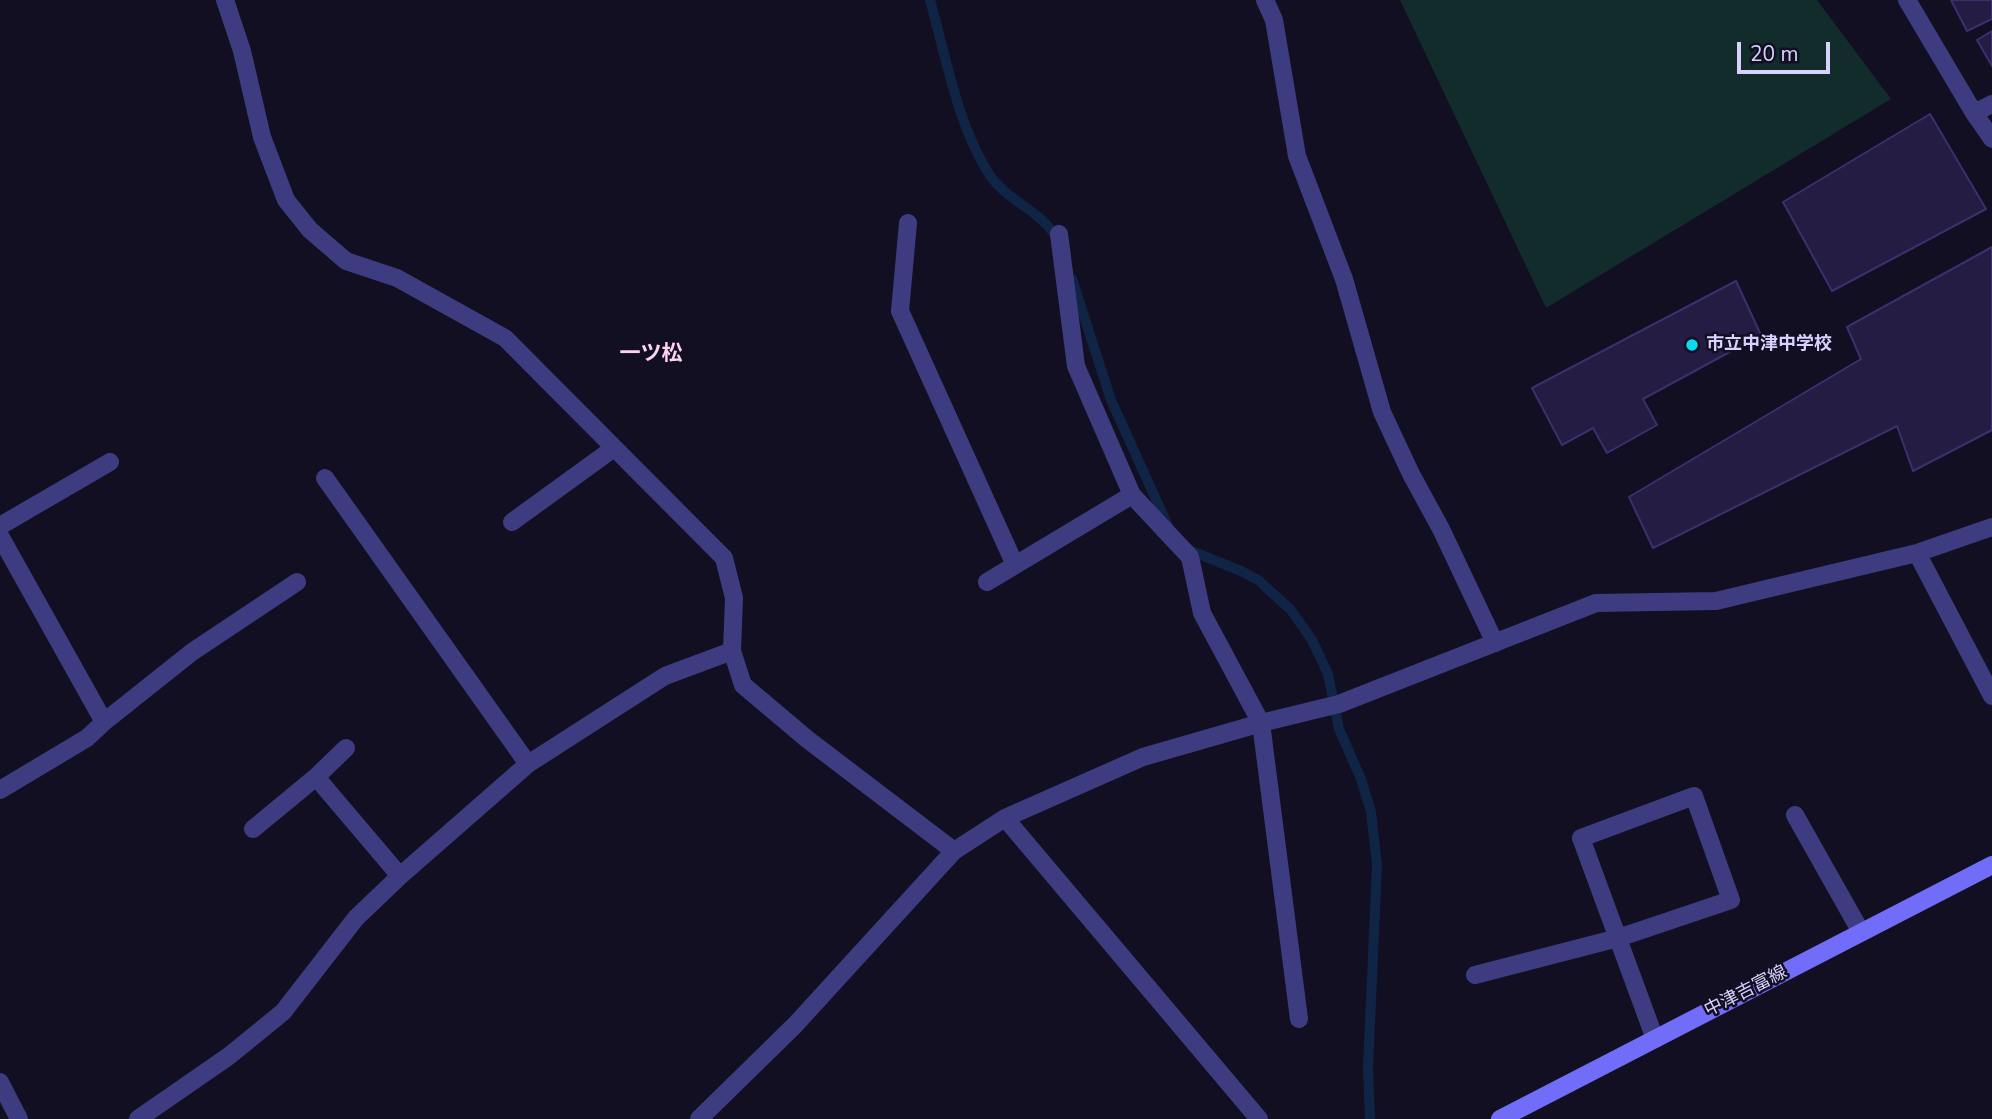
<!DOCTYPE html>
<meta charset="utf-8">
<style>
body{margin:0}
#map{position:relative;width:1992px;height:1119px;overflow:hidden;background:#120f23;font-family:"Nunito Sans",sans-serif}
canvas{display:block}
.scale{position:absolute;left:1737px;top:42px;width:93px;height:32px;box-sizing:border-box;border:4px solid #d7d2fd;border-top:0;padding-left:9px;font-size:21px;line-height:24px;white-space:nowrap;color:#d7d2fd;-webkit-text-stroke:5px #120f23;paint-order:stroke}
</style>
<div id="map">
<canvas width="1992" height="1119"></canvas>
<div class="scale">20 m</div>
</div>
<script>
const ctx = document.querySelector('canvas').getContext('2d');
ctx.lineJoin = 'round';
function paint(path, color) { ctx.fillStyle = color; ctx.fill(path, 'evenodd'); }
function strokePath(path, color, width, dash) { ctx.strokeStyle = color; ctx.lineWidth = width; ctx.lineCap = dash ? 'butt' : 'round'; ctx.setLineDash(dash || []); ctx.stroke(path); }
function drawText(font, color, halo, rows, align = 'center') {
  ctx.font = font + ' "Nunito Sans","Noto Sans JP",sans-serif'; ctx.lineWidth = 5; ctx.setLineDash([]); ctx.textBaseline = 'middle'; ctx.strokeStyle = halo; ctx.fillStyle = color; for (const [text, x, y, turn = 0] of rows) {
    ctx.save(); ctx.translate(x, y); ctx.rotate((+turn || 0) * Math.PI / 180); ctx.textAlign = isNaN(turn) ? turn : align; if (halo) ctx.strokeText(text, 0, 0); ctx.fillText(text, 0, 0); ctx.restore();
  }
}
const green = new Path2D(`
 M 1400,0 L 1817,0 L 1891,99 L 1546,308 Z`);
const stream = new Path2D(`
 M 930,0 C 946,57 958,128 991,177 C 1009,202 1042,211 1057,239
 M 1072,279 L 1111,400 L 1168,526
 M 1189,550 L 1241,571 L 1258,580 L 1291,610 L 1312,640 L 1328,674 L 1339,729 L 1361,779 L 1371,812 L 1377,865 L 1368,1068 L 1370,1119`);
const building = new Path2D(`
 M 1951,0 L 1992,0 L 1992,19 L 1967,31 Z
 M 1992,31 L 1992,66 L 1977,40 Z
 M 1930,114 L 1986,209 L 1832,291 L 1783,202 Z
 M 1992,247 L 1992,430 L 1913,471 L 1897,426 L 1653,548 L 1629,497 L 1861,359 L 1847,327 Z
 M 1736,281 L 1761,335 L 1643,399 L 1657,425 L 1607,453 L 1593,428 L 1562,445 L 1532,388 Z`);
const street = new Path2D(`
 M 225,0 L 242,51 L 262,137 L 286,200 L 310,230 L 346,261 L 397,278 L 505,338 L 724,558 L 734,598 L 732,651 L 743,685 L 807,739 L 954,851
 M 1265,0 L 1274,20 L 1297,156 L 1344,279 L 1382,412 L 1411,474 L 1441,529 L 1495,643
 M 1907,0 L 1974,113 L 1992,139
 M 1974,113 L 1992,104
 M 908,223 L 900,311 L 1015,565
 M 1059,234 L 1076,366 L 1132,495 L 1190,557 L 1202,613 L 1261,723 L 1299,1019
 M 325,478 L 528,764
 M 512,522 L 614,448
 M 0,526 L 110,462
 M 0,536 L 104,722 L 87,738 L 0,790
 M 1917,553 L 1992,696
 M 987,582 L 1132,495
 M 104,722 L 192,652 L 297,582
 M 316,777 L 346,748
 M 1795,815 L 1861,932
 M 1005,818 L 1259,1119
 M 253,829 L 316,777 L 400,876
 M 1475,975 L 1618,938 L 1731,900 L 1694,796 L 1581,838 L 1655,1039
 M 0,1082 L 19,1119
 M 138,1119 L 229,1056 L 283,1012 L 356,918 L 400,876 L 528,764 L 665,676 L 732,651
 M 699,1119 L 795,1025 L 954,851 L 1005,818 L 1143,757 L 1261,723 L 1339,704 L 1596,603 L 1716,601 L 1917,553 L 1992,527`);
const secondary = new Path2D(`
 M 1500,1119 L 1992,865`);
const markers = [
 [1692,345,7,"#09daf2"]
];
const poiNames = [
 ["市立中津中学校",1706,345]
];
const streetNames = [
 ["中津吉富線",1746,992,-27]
];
const quarterNames = [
 ["一ツ松",651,355]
];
paint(green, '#122c2c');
strokePath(stream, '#102446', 10);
paint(building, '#241c43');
strokePath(building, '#3b2f6e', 2);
strokePath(street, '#3e3c80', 18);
strokePath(secondary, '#716df9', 18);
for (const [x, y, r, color] of markers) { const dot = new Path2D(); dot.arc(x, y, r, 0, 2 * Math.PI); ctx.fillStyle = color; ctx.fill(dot); strokePath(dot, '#120f23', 2.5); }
drawText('bold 18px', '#d7d2fd', '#120f23', poiNames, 'left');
drawText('18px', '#d7d2fd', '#120f23', streetNames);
drawText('bold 21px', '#fdd4ee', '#120f23', quarterNames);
</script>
